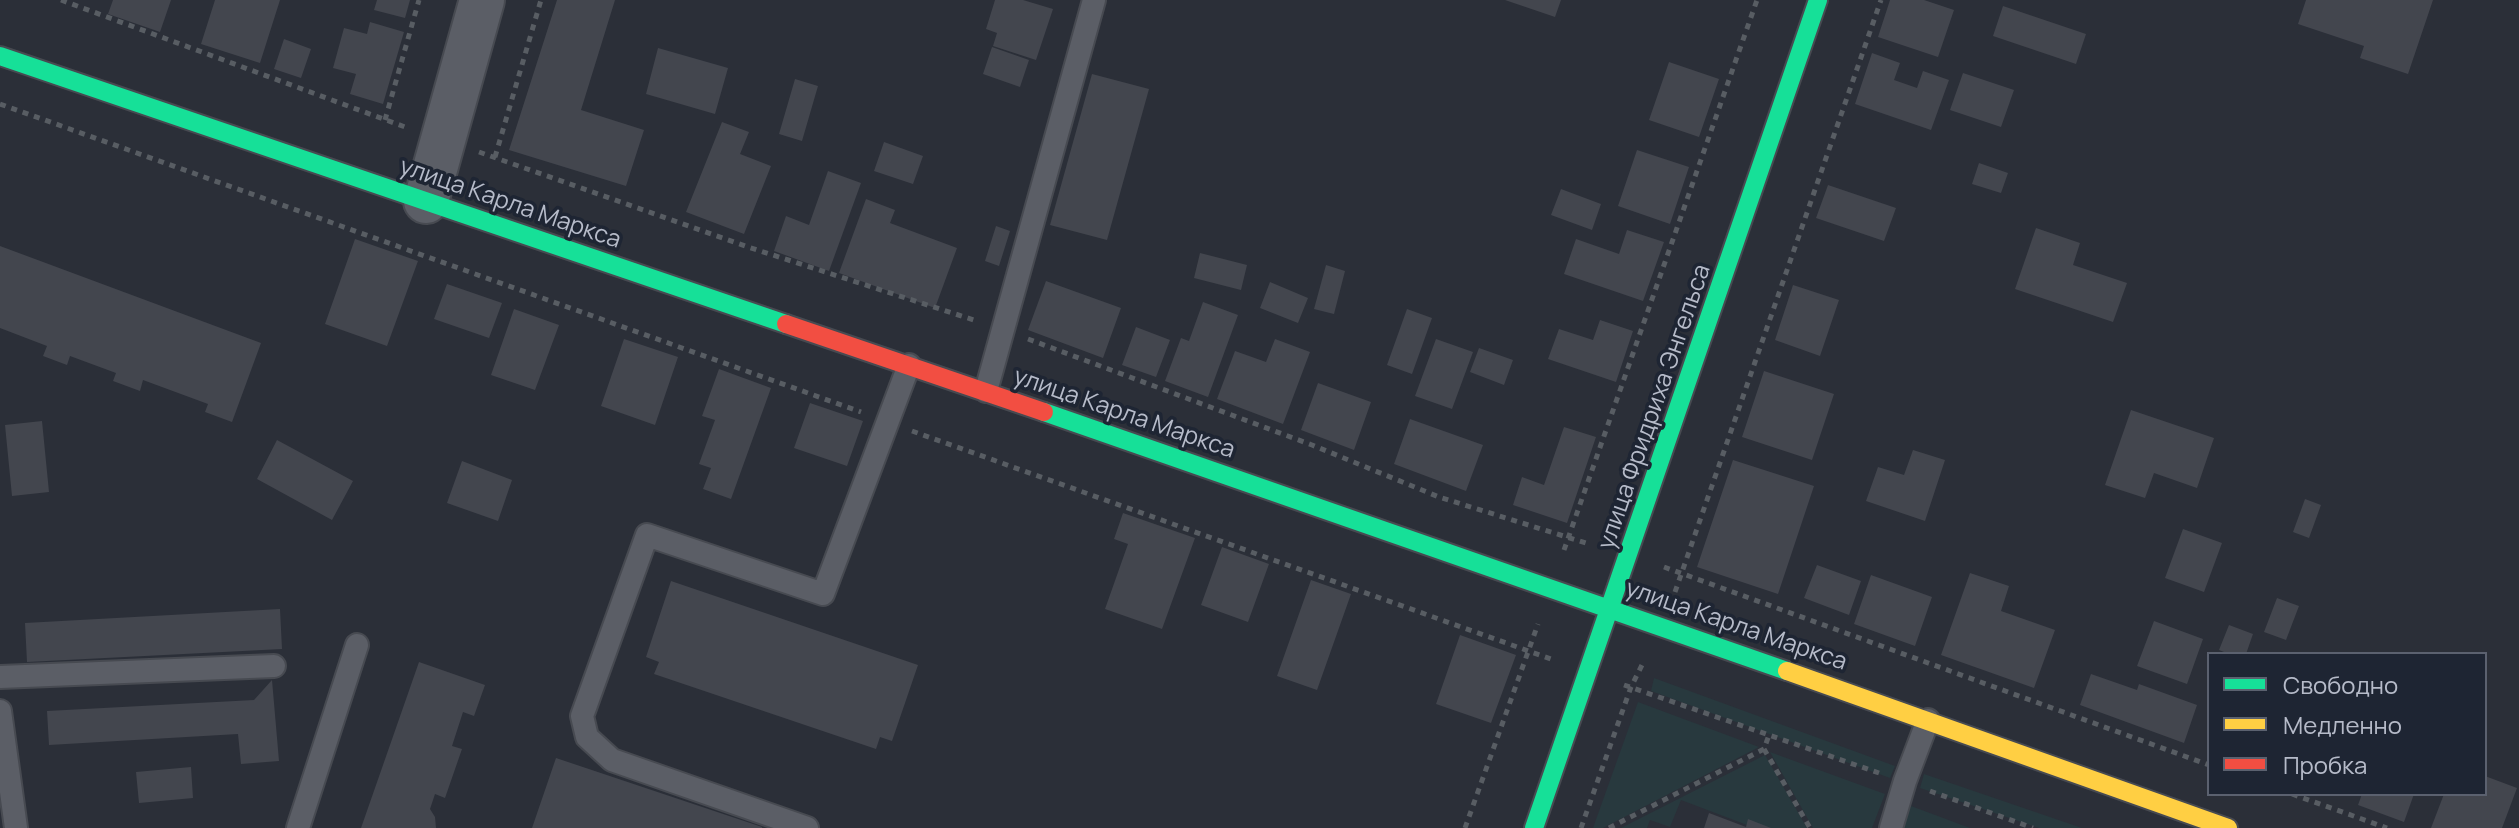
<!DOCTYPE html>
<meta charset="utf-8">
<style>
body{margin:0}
#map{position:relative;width:2519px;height:828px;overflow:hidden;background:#2b2f38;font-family:Manrope,sans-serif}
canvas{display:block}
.legend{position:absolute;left:2207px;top:652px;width:280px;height:144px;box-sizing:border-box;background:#1e2533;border:2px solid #5b616f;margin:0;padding:10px 14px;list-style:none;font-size:24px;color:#b6bbc9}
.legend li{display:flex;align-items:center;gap:16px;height:40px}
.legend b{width:40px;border:2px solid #5b616f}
</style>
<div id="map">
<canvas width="2519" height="828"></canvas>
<ul class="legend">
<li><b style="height:10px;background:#16e098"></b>Свободно</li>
<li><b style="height:10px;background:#ffcf43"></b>Медленно</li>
<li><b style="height:10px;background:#f24e42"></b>Пробка</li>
</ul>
</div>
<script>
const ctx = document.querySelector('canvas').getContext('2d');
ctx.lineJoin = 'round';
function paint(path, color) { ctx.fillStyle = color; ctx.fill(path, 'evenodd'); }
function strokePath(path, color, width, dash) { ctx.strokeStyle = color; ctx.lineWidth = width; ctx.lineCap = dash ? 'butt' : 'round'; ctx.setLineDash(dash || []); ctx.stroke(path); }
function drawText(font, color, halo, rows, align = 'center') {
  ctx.font = font + ' Manrope,sans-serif'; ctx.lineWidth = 7; ctx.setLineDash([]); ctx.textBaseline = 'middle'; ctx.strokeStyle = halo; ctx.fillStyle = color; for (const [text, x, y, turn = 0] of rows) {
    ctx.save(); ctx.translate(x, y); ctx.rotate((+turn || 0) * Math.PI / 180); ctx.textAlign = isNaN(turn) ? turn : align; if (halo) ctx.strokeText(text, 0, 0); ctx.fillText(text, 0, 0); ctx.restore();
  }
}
const green = new Path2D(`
 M 1654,678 L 1895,766 L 1890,778 L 1651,691 Z
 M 1638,702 L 1759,747 L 1603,828 L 1593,828 Z
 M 1770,752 L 1885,794 L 1872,828 L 1813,828 Z
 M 1765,755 L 1807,828 L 1755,828 L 1681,800 L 1670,827 L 1650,820 L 1647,828 L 1621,828 Z
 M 1924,774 L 2082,828 L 2039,828 L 1920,788 Z
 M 1911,806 L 1970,828 L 1903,828 Z`);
const building = new Path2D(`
 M 113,0 L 171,0 L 160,32 L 108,14 Z
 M 215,0 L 280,0 L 260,63 L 201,44 Z
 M 377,0 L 410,0 L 405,18 L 374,10 Z
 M 557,0 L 615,0 L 581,110 L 644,130 L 626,186 L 509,150 Z
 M 995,0 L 1023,0 L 1053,9 L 1036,60 L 993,46 L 997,33 L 986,29 Z
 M 1505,0 L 1561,0 L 1555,17 Z
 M 1890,0 L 1924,0 L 1954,10 L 1938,57 L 1878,37 Z
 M 2306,0 L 2433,0 L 2408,74 L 2360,58 L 2364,46 L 2298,24 Z
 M 2003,6 L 2086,34 L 2076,64 L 1993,36 Z
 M 370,22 L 404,32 L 383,104 L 350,94 L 356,74 L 333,68 L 344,28 L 367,34 Z
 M 284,39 L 311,49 L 301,78 L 274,69 Z
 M 992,47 L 1029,60 L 1020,87 L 983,74 Z
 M 658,48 L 728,68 L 715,114 L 646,94 Z
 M 1872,53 L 1900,63 L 1894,80 L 1917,88 L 1923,71 L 1949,80 L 1931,130 L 1855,104 Z
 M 1669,62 L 1719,79 L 1699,137 L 1649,120 Z
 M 1963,73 L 2014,90 L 2001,127 L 1950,110 Z
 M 1092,74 L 1149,89 L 1107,240 L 1050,225 Z
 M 795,79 L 818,86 L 802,141 L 779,134 Z
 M 722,122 L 749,132 L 740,154 L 771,166 L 744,234 L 686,212 Z
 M 884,142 L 923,156 L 913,184 L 874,171 Z
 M 1637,150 L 1689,167 L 1670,224 L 1618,206 Z
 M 1979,163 L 2008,173 L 2001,193 L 1972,184 Z
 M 828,171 L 861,183 L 829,271 L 774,251 L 786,216 L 809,225 Z
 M 1828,185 L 1896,208 L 1884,241 L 1816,218 Z
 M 1561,189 L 1601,204 L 1592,230 L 1551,215 Z
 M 866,199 L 895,210 L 890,223 L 957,248 L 935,308 L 839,273 Z
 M 996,226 L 1010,231 L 999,266 L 985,261 Z
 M 2036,228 L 2080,243 L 2073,265 L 2127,283 L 2113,322 L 2015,289 Z
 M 1627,230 L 1664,242 L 1643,301 L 1564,274 L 1576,239 L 1619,254 Z
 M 355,239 L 418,261 L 387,346 L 325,324 Z
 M 0,246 L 261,343 L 232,422 L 205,412 L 208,404 L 143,380 L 140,391 L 113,381 L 116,373 L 70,356 L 67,365 L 43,356 L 47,346 L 0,328 Z
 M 1200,253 L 1247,265 L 1241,290 L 1194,278 Z
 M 1326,265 L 1345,271 L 1334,314 L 1314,309 Z
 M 1046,281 L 1121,308 L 1103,358 L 1028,330 Z
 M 1270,282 L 1308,298 L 1298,323 L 1260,308 Z
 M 447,284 L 502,303 L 489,338 L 434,319 Z
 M 1793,285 L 1839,300 L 1820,356 L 1775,340 Z
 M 1203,302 L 1238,315 L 1208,397 L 1165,381 L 1181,338 L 1189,341 Z
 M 514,309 L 559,325 L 535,390 L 491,375 Z
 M 1407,309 L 1432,318 L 1412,374 L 1387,365 Z
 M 1600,320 L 1633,331 L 1616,382 L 1548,359 L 1559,329 L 1593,340 Z
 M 1136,327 L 1170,340 L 1156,377 L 1122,365 Z
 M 624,339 L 678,357 L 655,425 L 601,406 Z
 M 1275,339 L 1310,352 L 1283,424 L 1217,399 L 1235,351 L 1266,362 Z
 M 1436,339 L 1473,352 L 1452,409 L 1415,396 Z
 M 1479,348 L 1513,360 L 1504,385 L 1470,372 Z
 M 719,369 L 771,388 L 731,499 L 703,489 L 711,468 L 699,464 L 715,420 L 702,416 Z
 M 1764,371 L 1834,394 L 1812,460 L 1742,437 Z
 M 1318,383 L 1371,402 L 1354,450 L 1301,430 Z
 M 810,403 L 863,421 L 847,466 L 794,448 Z
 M 2131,410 L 2214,438 L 2197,488 L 2154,473 L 2145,498 L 2105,485 Z
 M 1410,419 L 1483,445 L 1466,491 L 1394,464 Z
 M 42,421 L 49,492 L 12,496 L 5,425 Z
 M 1564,427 L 1596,437 L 1567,523 L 1513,505 L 1522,477 L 1544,485 Z
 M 277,440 L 353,481 L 332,520 L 257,479 Z
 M 1913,450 L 1945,460 L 1925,521 L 1866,501 L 1878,467 L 1904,475 Z
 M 1733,460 L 1814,486 L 1778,594 L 1697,567 Z
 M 462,461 L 512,480 L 498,521 L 447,503 Z
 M 2305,499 L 2321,505 L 2309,538 L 2293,532 Z
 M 1123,513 L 1195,538 L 1162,629 L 1105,609 L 1128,544 L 1114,539 Z
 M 2183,529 L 2222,543 L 2204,592 L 2165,578 Z
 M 1222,547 L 1269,564 L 1248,622 L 1201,605 Z
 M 1817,565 L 1861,581 L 1849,615 L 1804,598 Z
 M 1970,573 L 2009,586 L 2001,611 L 2055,630 L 2034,688 L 1941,655 Z
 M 1871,575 L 1932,597 L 1915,646 L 1854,624 Z
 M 1311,580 L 1351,594 L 1317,690 L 1277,676 Z
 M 671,581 L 918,665 L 892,741 L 880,737 L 876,749 L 654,674 L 659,662 L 646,657 Z
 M 2277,598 L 2299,606 L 2286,640 L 2264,632 Z
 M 280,609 L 282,649 L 27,662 L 25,623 Z
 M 2154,621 L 2203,639 L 2187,684 L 2137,666 Z
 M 2229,625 L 2253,634 L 2246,654 L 2229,654 L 2219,650 Z
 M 1460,635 L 1516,655 L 1491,723 L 1436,704 Z
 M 419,662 L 485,685 L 474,716 L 463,712 L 452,746 L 462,749 L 445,798 L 435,794 L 430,809 L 435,817 L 436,828 L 361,828 Z
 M 2091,674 L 2137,690 L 2139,684 L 2197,705 L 2184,743 L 2080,705 Z
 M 272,680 L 279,761 L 241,764 L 238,734 L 49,745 L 47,711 L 254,700 Z
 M 556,758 L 762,827 L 762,828 L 532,828 Z
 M 191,767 L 193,798 L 139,803 L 136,772 Z
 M 2485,776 L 2517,788 L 2502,828 L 2431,828 L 2444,794 L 2485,794 Z
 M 2362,794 L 2414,794 L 2404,822 L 2358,805 Z
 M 1709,813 L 1746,827 L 1748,819 L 1771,828 L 1704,828 Z`);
const path = new Path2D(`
 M 61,0 L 405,127
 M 0,104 L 861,412
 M 385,120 L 419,0
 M 479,152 L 748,247 L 977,321
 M 495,157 L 541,0
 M 1028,339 L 1312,445 L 1439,497 L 1589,544
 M 912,431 L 1551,659
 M 1564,550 L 1757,0
 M 1664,567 L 2209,765
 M 1675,592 L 1881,0
 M 1624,685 L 1879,773
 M 1764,749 L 1810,828
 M 1930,791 L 2033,828
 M 2292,794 L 2387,828
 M 1465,828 L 1538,624
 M 1581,828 L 1631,687 L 1643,663
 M 1609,828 L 1764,749 L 1769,735`);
const lane = new Path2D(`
 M 986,391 L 1094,0
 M 0,677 L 274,666
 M 0,711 L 16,828
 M 298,828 L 357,645
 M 807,828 L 612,760 L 587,737 L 582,716 L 647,535 L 823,594 L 909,365
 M 1891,828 L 1905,781 L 1928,720`);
const street = new Path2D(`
 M 426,201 L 482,0`);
const fast = new Path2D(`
 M 0,56 L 786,324
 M 1044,412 L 1787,671
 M 1534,828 L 1818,0`);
const slow = new Path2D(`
 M 1787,671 L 2228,828`);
const jam = new Path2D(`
 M 786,324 L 1044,412`);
const streetNames = [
 ["улица Карла Маркса",510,204,19],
 ["улица Фридриха Энгельса",1655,407,-71],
 ["улица Карла Маркса",1124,414,19],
 ["улица Карла Маркса",1736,626,19]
];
paint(green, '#28393e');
paint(building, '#43464e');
strokePath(lane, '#474a51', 26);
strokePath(street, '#474a51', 48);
strokePath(fast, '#474a51', 22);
strokePath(slow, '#474a51', 22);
strokePath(jam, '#474a51', 22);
strokePath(path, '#585d63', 5, [6, 6]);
strokePath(lane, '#5b5e66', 22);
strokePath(street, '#5b5e66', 44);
strokePath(fast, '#16e098', 18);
strokePath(slow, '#ffcf43', 18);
strokePath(jam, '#f24e42', 18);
drawText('24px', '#b6bbc9', '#1e2533', streetNames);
</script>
